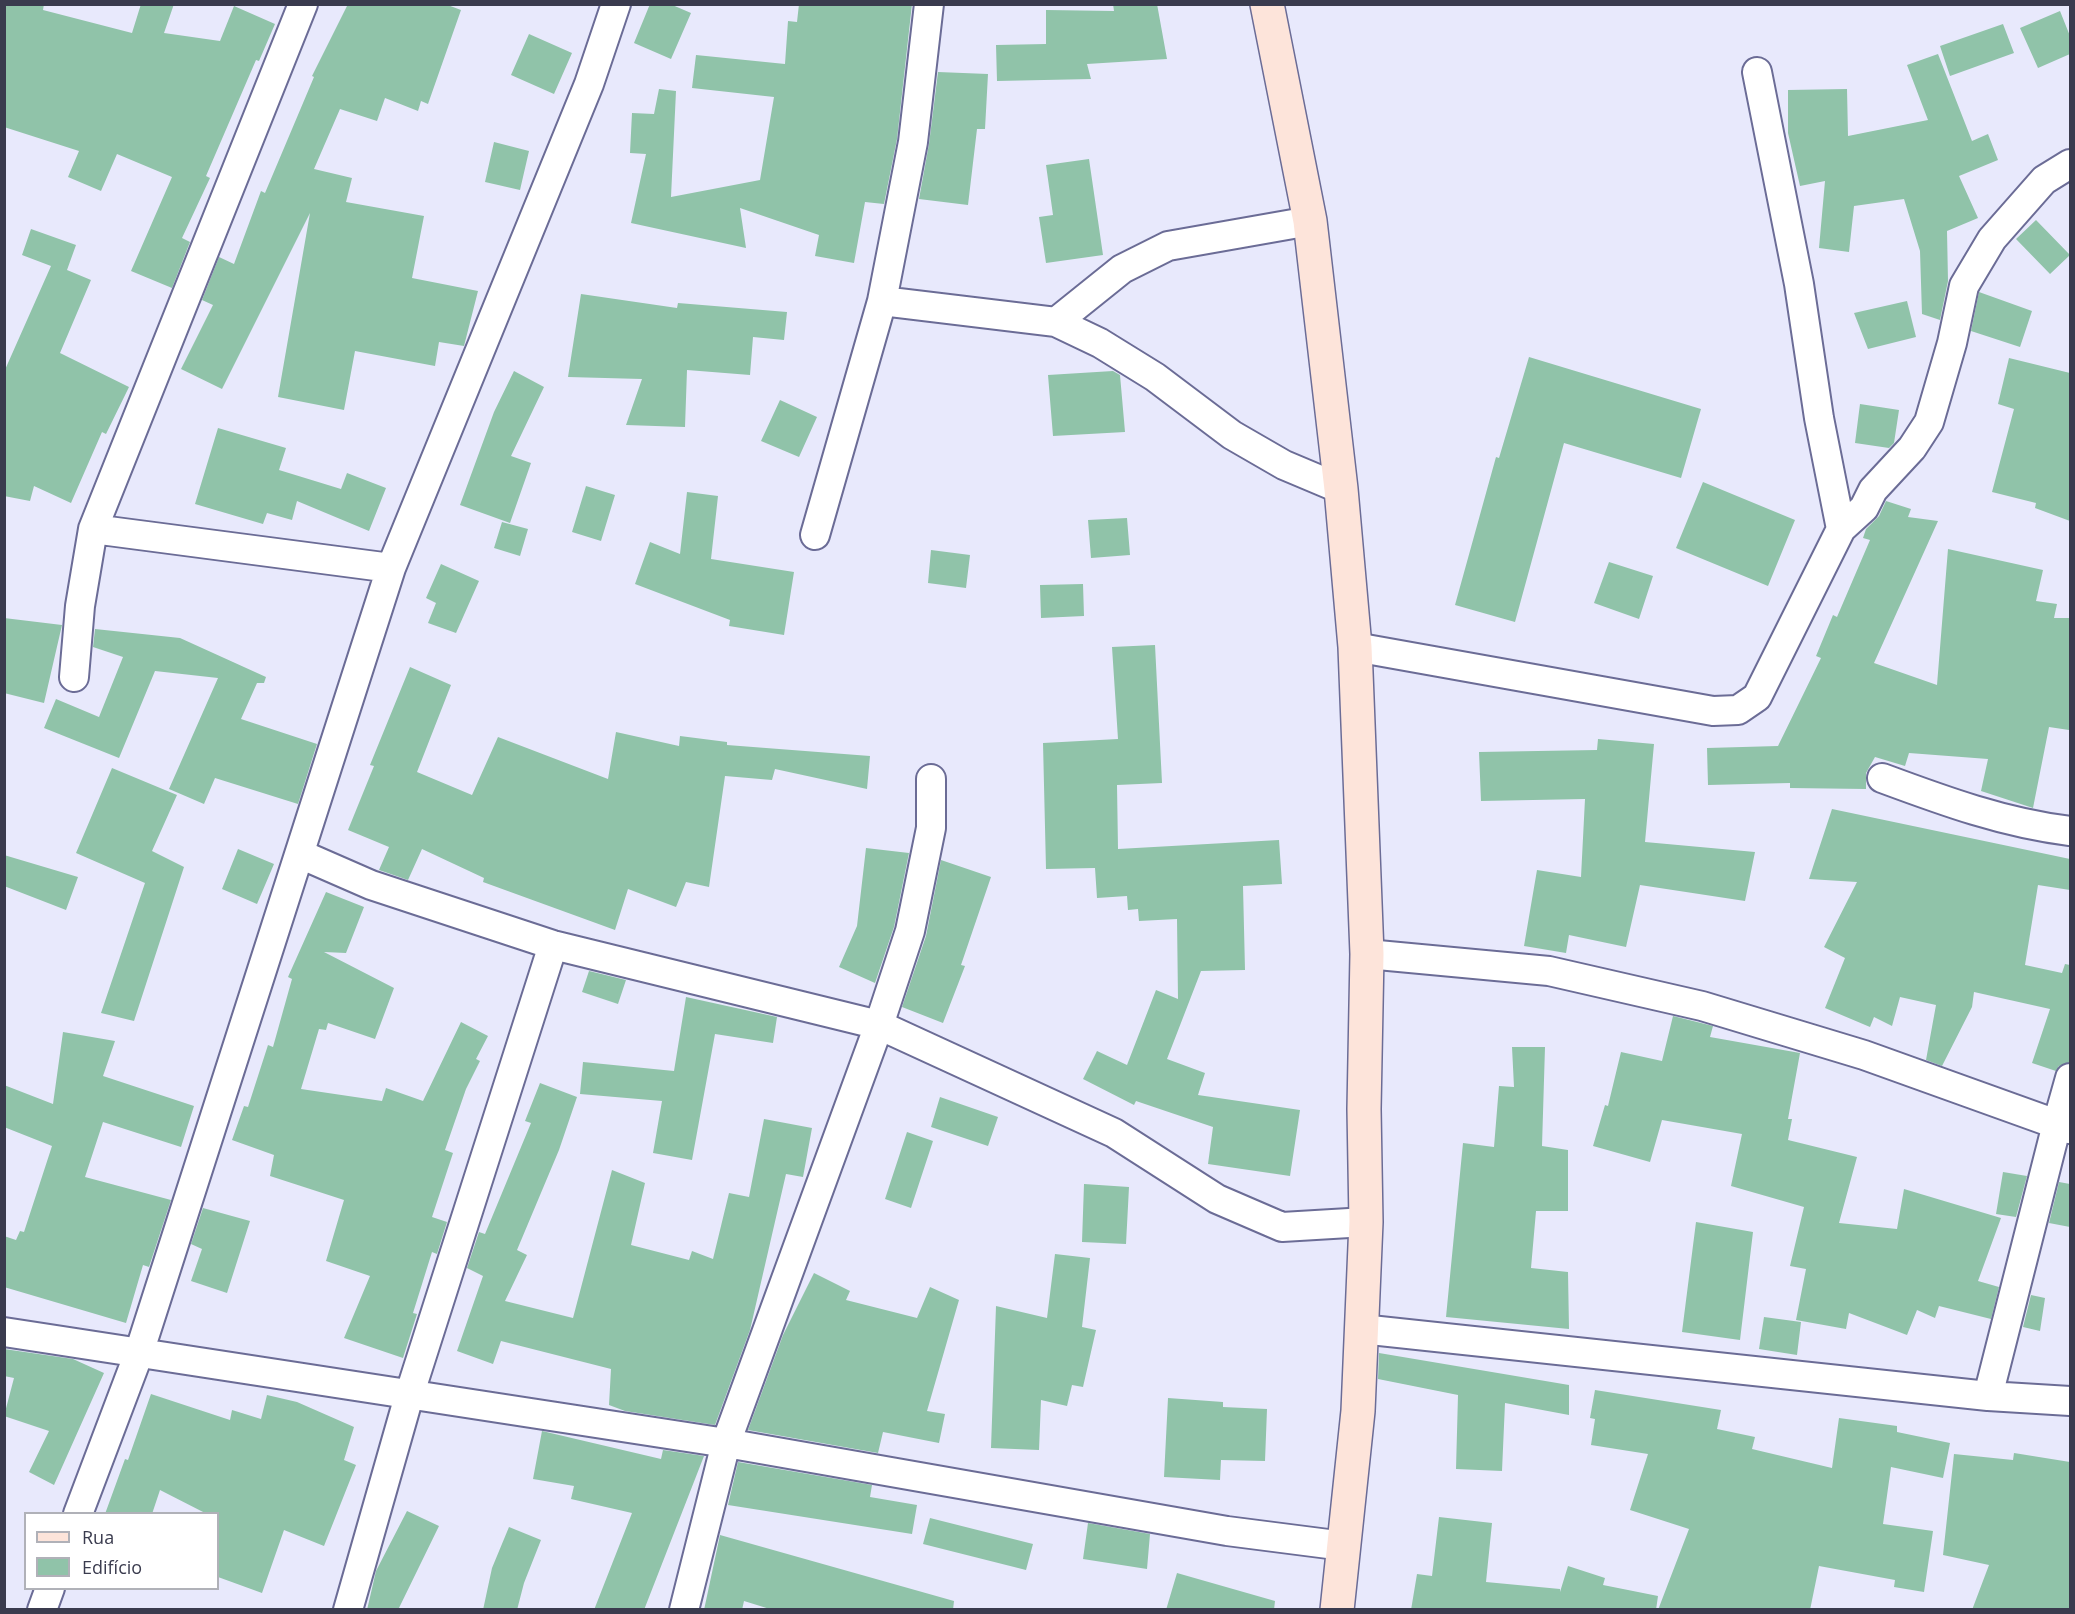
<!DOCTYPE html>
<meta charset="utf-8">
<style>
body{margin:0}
#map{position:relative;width:2075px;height:1614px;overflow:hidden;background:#e8e9fc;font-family:"Open Sans",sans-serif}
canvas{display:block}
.frame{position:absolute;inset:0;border:6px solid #3a3b4e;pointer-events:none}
.legend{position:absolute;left:24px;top:1512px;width:195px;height:78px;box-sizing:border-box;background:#fff;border:2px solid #b0b1b8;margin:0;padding:8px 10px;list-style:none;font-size:18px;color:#3a3b4e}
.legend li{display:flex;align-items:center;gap:12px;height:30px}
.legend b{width:30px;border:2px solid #b0b1b8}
</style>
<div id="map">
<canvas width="2075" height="1614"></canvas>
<div class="frame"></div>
<ul class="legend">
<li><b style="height:8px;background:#fde4da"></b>Rua</li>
<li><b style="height:16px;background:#90c3a9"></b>Edifício</li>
</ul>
</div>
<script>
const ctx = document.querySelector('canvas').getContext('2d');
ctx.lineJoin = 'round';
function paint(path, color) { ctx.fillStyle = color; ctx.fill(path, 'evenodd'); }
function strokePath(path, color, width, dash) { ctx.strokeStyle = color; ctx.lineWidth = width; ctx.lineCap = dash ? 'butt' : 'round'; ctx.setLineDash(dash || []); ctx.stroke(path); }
const building = new Path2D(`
 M 4,4 L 44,4 L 43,10 L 132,33 L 141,4 L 174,4 L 164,33 L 220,41 L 234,6 L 275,24 L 259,61 L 256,60 L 206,176 L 210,178 L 182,238 L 190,242 L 172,288 L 131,271 L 172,177 L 117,154 L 101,191 L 68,177 L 79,151 L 4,127 Z
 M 348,4 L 445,4 L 461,10 L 428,104 L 421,101 L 418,111 L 385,98 L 377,121 L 340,109 L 314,169 L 352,178 L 346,202 L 424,216 L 412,278 L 478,291 L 464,346 L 439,342 L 435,366 L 355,351 L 344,410 L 278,397 L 310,213 L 222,389 L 181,369 L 213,305 L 202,300 L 219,257 L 234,264 L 261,191 L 265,193 L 314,77 L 312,76 Z
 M 650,4 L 670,4 L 691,13 L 671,59 L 634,43 Z
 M 799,4 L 912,4 L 897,139 L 884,204 L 865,202 L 854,263 L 815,256 L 819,235 L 740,208 L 746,248 L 631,223 L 646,154 L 630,153 L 632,113 L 654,114 L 659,89 L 676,91 L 671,197 L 760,180 L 774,97 L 692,88 L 696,55 L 785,64 L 788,21 L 797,22 Z
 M 1113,4 L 1157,4 L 1167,59 L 1087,64 L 1091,79 L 997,81 L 996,45 L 1046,44 L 1046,10 L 1114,11 Z
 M 2060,11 L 2070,36 L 2070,54 L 2038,68 L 2020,28 Z
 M 2003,24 L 2014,53 L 1950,76 L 1940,46 Z
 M 529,34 L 572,53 L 554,94 L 511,75 Z
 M 1938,54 L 1972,141 L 1988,134 L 1998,160 L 1959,176 L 1978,218 L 1947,231 L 1948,281 L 1940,320 L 1922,314 L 1920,251 L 1904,199 L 1854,206 L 1849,252 L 1819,248 L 1825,181 L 1800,186 L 1788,133 L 1788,90 L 1847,89 L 1848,136 L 1928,120 L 1907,65 Z
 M 938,72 L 988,74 L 985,129 L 977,129 L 968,205 L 919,199 L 929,144 Z
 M 494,142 L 529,151 L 520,190 L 485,182 Z
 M 1089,159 L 1103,255 L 1046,263 L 1039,217 L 1053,215 L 1046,165 Z
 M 2036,220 L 2070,255 L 2050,274 L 2016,239 Z
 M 31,229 L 76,245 L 67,270 L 91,280 L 60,353 L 129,387 L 106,434 L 102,432 L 71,503 L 34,486 L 30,501 L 4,496 L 4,372 L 51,266 L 22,255 Z
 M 1979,292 L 2032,311 L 2020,347 L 1971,331 Z
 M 581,294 L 677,308 L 678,303 L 787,312 L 784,340 L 753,337 L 750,375 L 687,370 L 685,427 L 626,425 L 642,379 L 568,377 Z
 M 1907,301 L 1916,337 L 1868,349 L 1854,313 Z
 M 1529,357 L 1701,409 L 1681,478 L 1564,443 L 1515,622 L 1455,605 L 1496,457 L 1499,458 Z
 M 2009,358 L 2070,373 L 2070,521 L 2035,508 L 2036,503 L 1992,492 L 2014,409 L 1998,404 Z
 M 514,371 L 544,387 L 511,456 L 531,463 L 510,523 L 460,505 L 494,412 Z
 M 1113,371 L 1120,375 L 1125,432 L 1053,436 L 1048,375 Z
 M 780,400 L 817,417 L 799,457 L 761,441 Z
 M 1860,404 L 1899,410 L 1894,443 L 1889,448 L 1855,443 Z
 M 218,428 L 286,448 L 279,470 L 341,489 L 347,473 L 386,488 L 369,531 L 297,501 L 292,520 L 267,513 L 263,524 L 195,504 Z
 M 1703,482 L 1795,520 L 1768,586 L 1676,548 Z
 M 586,486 L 615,495 L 601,541 L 572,532 Z
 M 687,492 L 718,496 L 711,559 L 794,572 L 784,635 L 729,626 L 730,620 L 635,584 L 650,542 L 680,554 Z
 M 1886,501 L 1911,509 L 1908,517 L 1938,521 L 1874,663 L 1937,685 L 1948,549 L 2043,570 L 2036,601 L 2057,604 L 2054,618 L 2070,618 L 2069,730 L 2049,727 L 2033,808 L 1981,791 L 1988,759 L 1909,753 L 1905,766 L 1875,757 L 1866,773 L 1866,789 L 1790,788 L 1790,783 L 1708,785 L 1707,748 L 1778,746 L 1821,658 L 1816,656 L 1833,615 L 1837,617 L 1870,540 L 1863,538 L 1866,529 L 1879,516 Z
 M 1127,518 L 1130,555 L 1091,558 L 1088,520 Z
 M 502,522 L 528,529 L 520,556 L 494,548 Z
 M 931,550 L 970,555 L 966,588 L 928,583 Z
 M 1609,562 L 1653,576 L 1639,619 L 1594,603 Z
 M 441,564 L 479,581 L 456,633 L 428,623 L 436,603 L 426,598 Z
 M 1083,584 L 1084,616 L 1041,618 L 1040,585 Z
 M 4,618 L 62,625 L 44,703 L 4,693 Z
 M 95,629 L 180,638 L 266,677 L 264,683 L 257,683 L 241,719 L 317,744 L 298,804 L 215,778 L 204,804 L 169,789 L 218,678 L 155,671 L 119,758 L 44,728 L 56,699 L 99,717 L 123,657 L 93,647 Z
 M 1155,645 L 1162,783 L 1117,785 L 1118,849 L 1279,840 L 1282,884 L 1243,886 L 1245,970 L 1201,971 L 1167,1059 L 1205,1073 L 1198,1095 L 1300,1110 L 1290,1176 L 1208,1164 L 1213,1127 L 1136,1101 L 1134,1105 L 1083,1079 L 1097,1051 L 1127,1065 L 1156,990 L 1178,999 L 1177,919 L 1139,921 L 1138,909 L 1128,910 L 1127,896 L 1097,898 L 1095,868 L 1046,869 L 1043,743 L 1118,739 L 1112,647 Z
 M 410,667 L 451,685 L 417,772 L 472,795 L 498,737 L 608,779 L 616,732 L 679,746 L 680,736 L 727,742 L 727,745 L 870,756 L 867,789 L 775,769 L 772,780 L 725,776 L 709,887 L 686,882 L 676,907 L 628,889 L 615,930 L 483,882 L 484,878 L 422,849 L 408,880 L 379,870 L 389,847 L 348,830 L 374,766 L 370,765 Z
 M 1598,739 L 1654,744 L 1645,842 L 1755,852 L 1745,901 L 1640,885 L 1626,947 L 1569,935 L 1566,953 L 1524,946 L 1537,870 L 1581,877 L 1585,799 L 1481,801 L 1479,752 L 1597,750 Z
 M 112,768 L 177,795 L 152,851 L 184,867 L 134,1021 L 101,1013 L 145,883 L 76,853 Z
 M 1832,809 L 2070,859 L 2070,890 L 2038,885 L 2025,965 L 2062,973 L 2065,964 L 2070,965 L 2070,1062 L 2059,1066 L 2056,1071 L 2032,1063 L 2050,1009 L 1974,992 L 1972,1007 L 1942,1066 L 1926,1060 L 1936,1005 L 1900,997 L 1892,1026 L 1874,1017 L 1870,1027 L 1825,1008 L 1845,958 L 1824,947 L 1857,882 L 1809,879 Z
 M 866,848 L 909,853 L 894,927 L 875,983 L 839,967 L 857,926 Z
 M 238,849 L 274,864 L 257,904 L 222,889 Z
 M 4,855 L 78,877 L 66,910 L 4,886 Z
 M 941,860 L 991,877 L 961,965 L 965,966 L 943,1023 L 902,1007 L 926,936 Z
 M 326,892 L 364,907 L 346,953 L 324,952 L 394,988 L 375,1039 L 328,1023 L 326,1030 L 319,1029 L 301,1089 L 382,1101 L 386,1088 L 423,1101 L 461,1022 L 488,1036 L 476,1059 L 480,1061 L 466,1089 L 445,1150 L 453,1153 L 432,1217 L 447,1222 L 437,1254 L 432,1252 L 413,1313 L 417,1314 L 403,1358 L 344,1338 L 370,1276 L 326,1261 L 344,1200 L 270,1176 L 274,1155 L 232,1140 L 244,1106 L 248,1107 L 268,1045 L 273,1047 L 292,979 L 288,977 Z
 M 589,971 L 626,980 L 618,1004 L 582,992 Z
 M 686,997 L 777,1017 L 773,1043 L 715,1034 L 692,1160 L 653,1153 L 662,1101 L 580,1094 L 583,1062 L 674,1071 Z
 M 1673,1016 L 1713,1026 L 1710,1037 L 1800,1053 L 1788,1119 L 1792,1119 L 1788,1140 L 1857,1157 L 1839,1223 L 1897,1229 L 1904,1189 L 2001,1218 L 1978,1281 L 1999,1287 L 1991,1319 L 1939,1306 L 1935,1318 L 1917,1310 L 1907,1335 L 1849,1313 L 1846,1329 L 1796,1320 L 1806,1269 L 1790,1266 L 1804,1207 L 1731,1186 L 1742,1134 L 1662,1120 L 1650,1162 L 1593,1146 L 1605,1105 L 1608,1106 L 1621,1052 L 1662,1061 Z
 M 63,1032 L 115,1041 L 103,1076 L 194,1106 L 181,1147 L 103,1122 L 85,1177 L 171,1200 L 149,1267 L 143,1265 L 126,1323 L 4,1287 L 4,1236 L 16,1240 L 20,1231 L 24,1232 L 52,1146 L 4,1127 L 4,1085 L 53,1104 Z
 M 1512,1047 L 1545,1047 L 1542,1146 L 1568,1150 L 1568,1211 L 1536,1211 L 1531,1268 L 1568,1272 L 1569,1329 L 1446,1317 L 1463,1143 L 1494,1147 L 1499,1086 L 1514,1087 Z
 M 540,1083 L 577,1097 L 559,1150 L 517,1250 L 527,1255 L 505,1301 L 573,1318 L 612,1170 L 645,1183 L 631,1245 L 689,1260 L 692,1251 L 713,1259 L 729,1193 L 749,1197 L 764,1119 L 812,1128 L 803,1177 L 786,1174 L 750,1330 L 715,1425 L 625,1411 L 609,1405 L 611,1369 L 501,1341 L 493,1364 L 457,1351 L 483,1276 L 467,1268 L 479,1232 L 485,1234 L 531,1123 L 525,1121 Z
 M 940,1097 L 998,1117 L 988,1146 L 931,1127 Z
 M 907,1132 L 933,1141 L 911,1208 L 885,1199 Z
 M 2003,1172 L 2027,1176 L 2016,1217 L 1996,1214 Z
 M 2059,1182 L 2070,1184 L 2070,1227 L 2049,1223 Z
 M 1084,1184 L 1129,1187 L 1126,1244 L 1082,1242 Z
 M 203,1208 L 250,1221 L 227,1293 L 191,1281 L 202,1249 L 191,1244 Z
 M 1696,1222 L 1753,1232 L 1740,1340 L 1682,1332 Z
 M 1055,1254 L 1090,1258 L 1082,1327 L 1096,1330 L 1083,1387 L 1072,1385 L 1067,1406 L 1041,1400 L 1039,1450 L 991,1448 L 996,1306 L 1047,1318 Z
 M 814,1273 L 850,1291 L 846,1300 L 917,1318 L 930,1287 L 959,1300 L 927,1411 L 945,1414 L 939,1443 L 883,1432 L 878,1453 L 748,1430 L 783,1335 Z
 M 2031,1295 L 2045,1298 L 2040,1331 L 2023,1327 Z
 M 1764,1317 L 1801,1322 L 1797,1355 L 1759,1349 Z
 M 4,1349 L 73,1359 L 104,1373 L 54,1485 L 29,1472 L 49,1431 L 4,1416 L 14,1378 L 4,1376 Z
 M 1379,1353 L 1569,1385 L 1569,1415 L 1505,1403 L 1502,1471 L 1456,1469 L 1458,1395 L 1378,1379 Z
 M 1595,1390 L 1721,1410 L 1717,1429 L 1755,1437 L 1752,1449 L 1832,1468 L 1839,1418 L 1897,1426 L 1897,1432 L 1950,1443 L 1943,1478 L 1891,1467 L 1883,1524 L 1933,1531 L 1924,1592 L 1894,1587 L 1895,1580 L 1819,1566 L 1810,1610 L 1658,1610 L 1689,1529 L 1630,1510 L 1648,1454 L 1591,1445 L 1595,1419 L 1590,1418 Z
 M 151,1394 L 230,1420 L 232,1410 L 261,1419 L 267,1395 L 297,1402 L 354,1427 L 344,1460 L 356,1465 L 324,1546 L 284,1530 L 262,1593 L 218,1577 L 218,1514 L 207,1514 L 160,1490 L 152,1514 L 105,1514 L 125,1459 L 128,1460 Z
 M 1168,1398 L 1223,1402 L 1223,1407 L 1267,1409 L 1265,1461 L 1221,1460 L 1220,1480 L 1164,1477 Z
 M 542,1431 L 661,1459 L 663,1450 L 704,1456 L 644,1610 L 594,1610 L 632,1513 L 571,1499 L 574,1486 L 533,1479 Z
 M 2014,1453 L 2070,1462 L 2070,1610 L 1972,1610 L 1989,1565 L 1943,1555 L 1954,1454 L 2013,1460 Z
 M 738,1462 L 872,1485 L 870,1497 L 917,1505 L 912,1534 L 728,1505 Z
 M 407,1511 L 439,1526 L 398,1610 L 367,1610 L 376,1571 Z
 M 1439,1517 L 1492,1523 L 1486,1582 L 1560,1589 L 1560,1592 L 1568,1566 L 1605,1578 L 1603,1585 L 1658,1596 L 1656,1610 L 1411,1610 L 1417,1574 L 1432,1576 Z
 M 930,1518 L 1033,1544 L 1026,1570 L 923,1544 Z
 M 1088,1523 L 1150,1534 L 1147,1569 L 1083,1559 Z
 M 509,1527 L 541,1540 L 524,1583 L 517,1610 L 483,1610 L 492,1568 Z
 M 720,1535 L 954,1601 L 953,1610 L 773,1610 L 744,1601 L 742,1610 L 704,1610 Z
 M 1177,1573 L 1275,1601 L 1274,1610 L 1166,1610 Z`);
const minor = new Path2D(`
 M 882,301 L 1056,322 L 1100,343 L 1155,377 L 1232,435 L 1284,465 L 1341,489
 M 1056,322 L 1122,269 L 1168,246 L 1310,221
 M 93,529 L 391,568
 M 1841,529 L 1864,508 L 1873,490 L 1912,448 L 1929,422 L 1952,343 L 1964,286 L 1992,239 L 2044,180 L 2070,164
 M 815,535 L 882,301 L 913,142 L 929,4
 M 1355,647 L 1713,711 L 1738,710 L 1757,697 L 1841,529 L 1819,418 L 1799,284 L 1757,72
 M 74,677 L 80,606 L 93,529 L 303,4
 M 1882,778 C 1944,801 2004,823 2070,831
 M 300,854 L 371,885 L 553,945 L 879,1025 L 1114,1133 L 1217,1199 L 1282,1227 L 1366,1222
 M 1367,954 L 1549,971 L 1702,1006 L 1864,1055 L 2070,1129
 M 1361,1329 L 1988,1396 L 2070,1401
 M 4,1332 L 726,1443 L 1227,1531 L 1344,1546
 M 1988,1396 L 2057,1124 L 2070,1078
 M 78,1514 L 139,1353 L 391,568 L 589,84 L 616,4
 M 42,1610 L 50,1588
 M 348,1610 L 409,1396 L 553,945
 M 684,1610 L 726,1443 L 879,1025 L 910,931 L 931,828 L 931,779`);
const secondary = new Path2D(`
 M 1267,4 L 1310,221 L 1341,489 L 1355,647 L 1367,954 L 1364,1109 L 1366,1222 L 1358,1411 L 1337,1610`);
paint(building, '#90c3a9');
strokePath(minor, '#6b6c96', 32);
strokePath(secondary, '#6b6c96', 36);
strokePath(minor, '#fff', 28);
strokePath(secondary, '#fde4da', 33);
</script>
